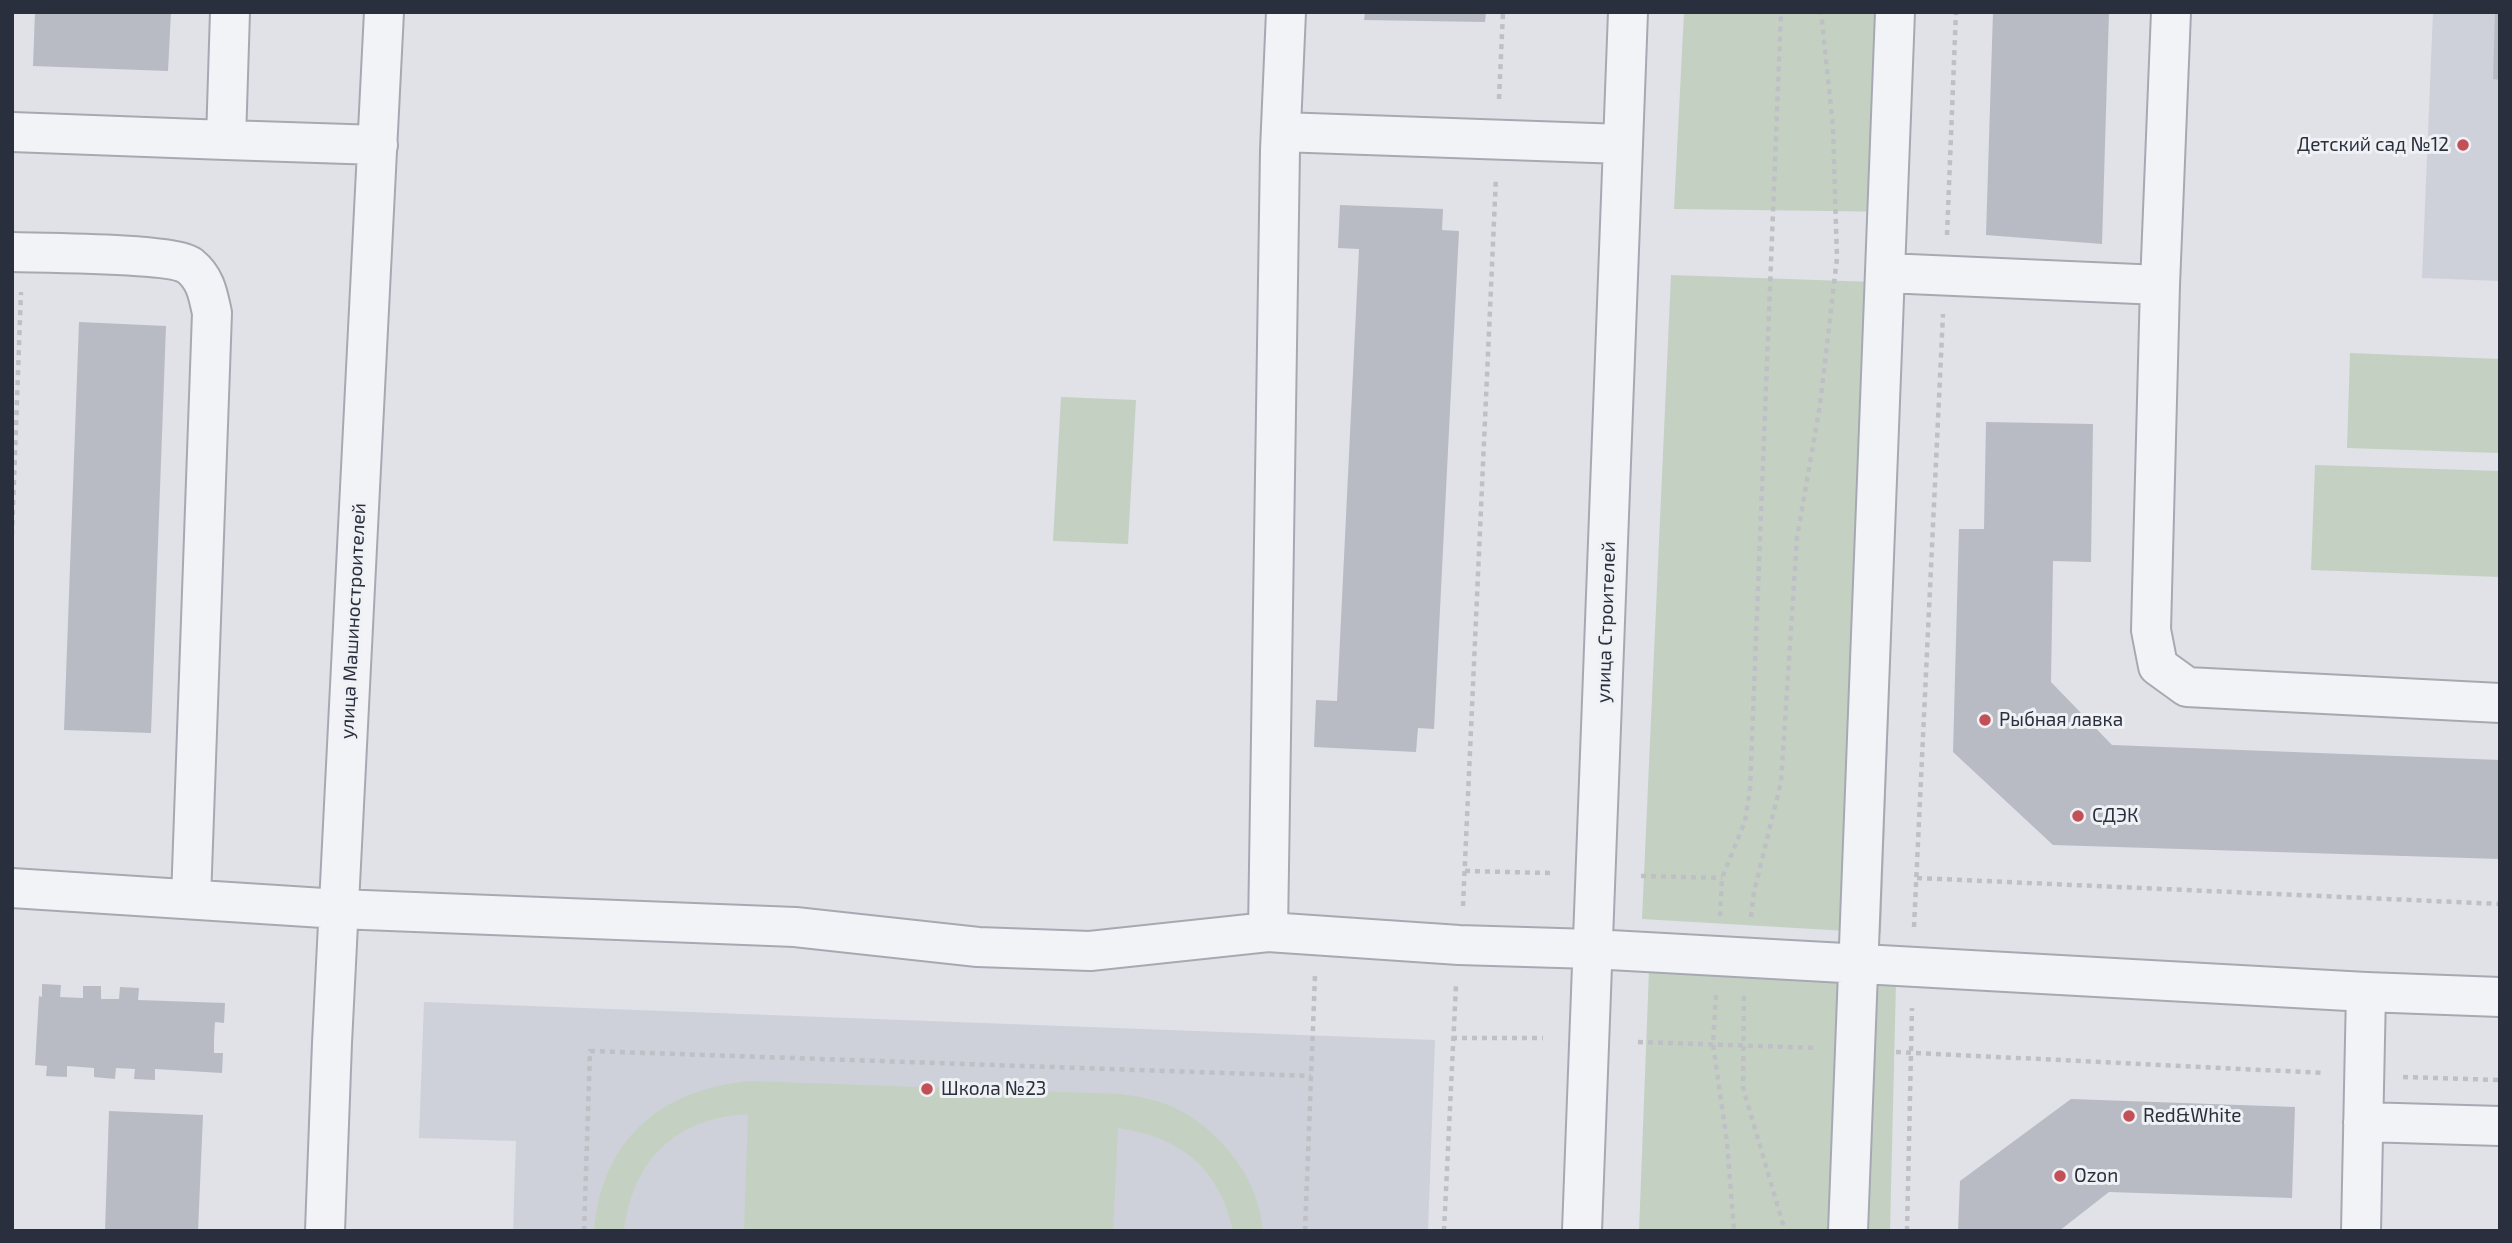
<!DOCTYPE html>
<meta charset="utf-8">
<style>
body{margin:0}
#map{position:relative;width:2512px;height:1243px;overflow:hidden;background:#e0e2e8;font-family:"Exo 2",sans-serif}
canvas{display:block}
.frame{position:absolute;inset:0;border:14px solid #2a2f3e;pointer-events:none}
</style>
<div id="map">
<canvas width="2512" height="1243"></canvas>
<div class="frame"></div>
</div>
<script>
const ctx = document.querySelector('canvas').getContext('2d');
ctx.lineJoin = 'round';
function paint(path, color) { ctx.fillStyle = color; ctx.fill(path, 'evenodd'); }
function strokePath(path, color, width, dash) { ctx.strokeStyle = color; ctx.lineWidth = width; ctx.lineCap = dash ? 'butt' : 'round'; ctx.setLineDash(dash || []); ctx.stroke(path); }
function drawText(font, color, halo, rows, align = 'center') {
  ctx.font = font + ' "Exo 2",sans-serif'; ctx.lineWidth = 6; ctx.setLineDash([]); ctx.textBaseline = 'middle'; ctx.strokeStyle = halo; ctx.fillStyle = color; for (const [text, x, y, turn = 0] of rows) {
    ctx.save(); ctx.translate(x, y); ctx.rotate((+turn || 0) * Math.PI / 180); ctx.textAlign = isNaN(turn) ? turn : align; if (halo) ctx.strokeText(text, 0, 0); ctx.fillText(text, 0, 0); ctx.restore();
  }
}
const built = new Path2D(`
 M 2433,12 L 2500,12 L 2500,281 L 2422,278 Z
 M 424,1002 L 1435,1040 L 1428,1231 L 513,1231 L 516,1141 L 419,1138 Z`);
const green = new Path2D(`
 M 1684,12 L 1915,12 L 1903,212 L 1674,209 Z
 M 1671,275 L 1904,283 L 1881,933 L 1642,919 Z
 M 2350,353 L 2500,359 L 2500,453 L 2347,448 Z
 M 1061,397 L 1136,400 L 1128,544 L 1053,541 Z
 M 2315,465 L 2500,471 L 2500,577 L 2311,570 Z
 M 1649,970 L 1896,983 L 1890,1231 L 1639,1231 Z
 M 749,1081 L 1121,1094 C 1141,1097 1160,1100 1179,1110 C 1223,1133 1259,1180 1263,1231 L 1233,1231 C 1219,1168 1181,1137 1118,1128 L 1113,1231 L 744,1231 L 748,1114 C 676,1118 633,1159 624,1231 L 594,1231 C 602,1139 660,1090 749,1081 Z`);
const building = new Path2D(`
 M 35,12 L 171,12 L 168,71 L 33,66 Z
 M 1365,12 L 1486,12 L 1485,22 L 1364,20 Z
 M 1993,12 L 2109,12 L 2102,244 L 1986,235 Z
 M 2495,12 L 2500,12 L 2500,80 L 2493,79 Z
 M 1340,205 L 1443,209 L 1442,230 L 1459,231 L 1434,729 L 1418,728 L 1416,752 L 1314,747 L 1316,700 L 1337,701 L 1359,249 L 1338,248 Z
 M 79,322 L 166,326 L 151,733 L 64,730 Z
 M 1986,422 L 2093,424 L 2091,562 L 2053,561 L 2051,682 L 2112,745 L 2500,760 L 2500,859 L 2053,845 L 1953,752 L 1959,529 L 1984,529 Z
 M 42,984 L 61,985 L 60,997 L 83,998 L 83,986 L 101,986 L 101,999 L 119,999 L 120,987 L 139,988 L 138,1000 L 225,1003 L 224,1023 L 215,1022 L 214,1038 L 214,1053 L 223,1053 L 222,1073 L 155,1069 L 155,1080 L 134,1079 L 135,1069 L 116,1068 L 115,1079 L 94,1077 L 94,1068 L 67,1066 L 67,1077 L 46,1076 L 47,1066 L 35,1065 L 39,996 L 42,997 Z
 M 2071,1099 L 2295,1107 L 2292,1198 L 2109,1192 L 2059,1231 L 1958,1231 L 1960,1181 Z
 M 109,1111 L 203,1115 L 198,1231 L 105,1231 Z`);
const path = new Path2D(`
 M 1499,99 L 1503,12
 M 1947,235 L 1956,12
 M 12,535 L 21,292
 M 1465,871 L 1551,873
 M 1641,876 L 1722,878
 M 1917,878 L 2500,904
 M 1463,906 L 1496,177
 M 1720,916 L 1722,878 L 1745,821 L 1750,789 L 1781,12
 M 1751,917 L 1754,892 L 1781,782 L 1797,538 L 1820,405 L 1837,258 L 1833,127 L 1821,12
 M 1914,927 L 1943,314
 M 1716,995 L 1713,1044 L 1727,1142 L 1734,1231
 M 1744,996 L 1743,1088 L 1785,1231
 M 1452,1038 L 1543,1038
 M 1638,1042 L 1817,1048
 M 1896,1052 L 2324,1073
 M 2403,1077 L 2500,1080
 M 584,1231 L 590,1051 L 1311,1076
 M 1305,1231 L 1315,976
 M 1444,1231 L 1456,985
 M 1907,1231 L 1912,1008`);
const minor = new Path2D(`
 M 1286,12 L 1280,150 L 1268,932 L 1459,945 L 1592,949 L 2366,992 L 2500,997
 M 12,132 L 226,140 L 230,12
 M 1281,132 L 1622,144
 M 226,140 L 378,145
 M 12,252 C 43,253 172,253 190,266 C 206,279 208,295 212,313 L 191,899
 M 1886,273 L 2160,285 L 2151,630 L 2158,666 L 2187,687 L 2500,703
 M 2160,285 L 2171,12
 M 12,888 L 339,909 L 795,927 L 978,947 L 1090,951 L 1268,932
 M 2363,1122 L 2500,1126
 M 325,1231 L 332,1043 L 384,12
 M 1582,1231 L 1628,12
 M 1848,1231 L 1895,12
 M 2361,1231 L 2366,992`);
const markers = [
 [2463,145,7,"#c25056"],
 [1985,720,7,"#c25056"],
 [2078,816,7,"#c25056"],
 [927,1089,7,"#c25056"],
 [2129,1116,7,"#c25056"],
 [2060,1176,7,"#c25056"]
];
const poiNames = [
 ["Детский сад №12",2449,145,"right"],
 ["Рыбная лавка",1999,720],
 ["СДЭК",2092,816],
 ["Школа №23",941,1089],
 ["Red&White",2143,1116],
 ["Ozon",2074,1176]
];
const streetNames = [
 ["улица Машиностроителей",353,621,-87],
 ["улица Строителей",1606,622,-88]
];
paint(built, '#ced1d9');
paint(green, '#c4d1c2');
paint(building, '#b8bbc4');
strokePath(minor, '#a6a9b2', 42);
strokePath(path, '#bec0c6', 4.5, [5, 5]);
strokePath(minor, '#f2f3f6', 38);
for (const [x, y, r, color] of markers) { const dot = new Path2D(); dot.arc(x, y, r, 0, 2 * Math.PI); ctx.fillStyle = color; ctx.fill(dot); strokePath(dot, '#eff1f5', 2.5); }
drawText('19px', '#2a2f3e', '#eff1f5', poiNames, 'left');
drawText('19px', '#2a2f3e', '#eff1f5', streetNames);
</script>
